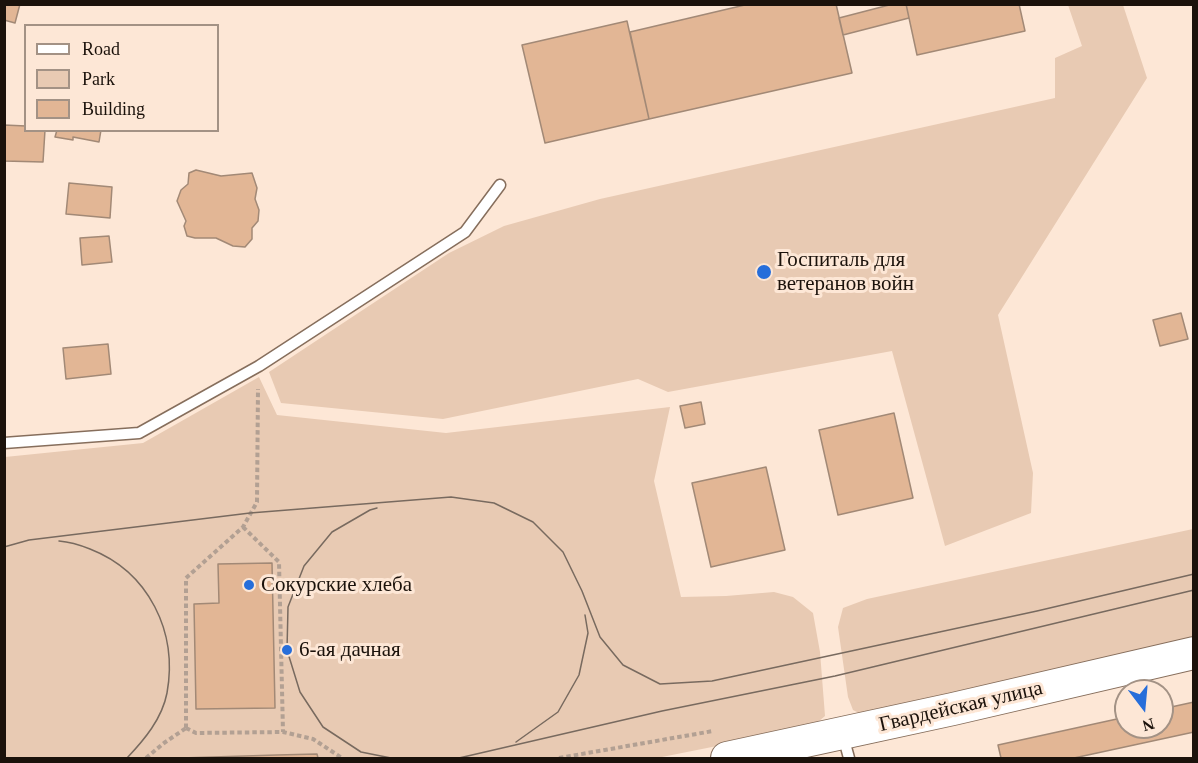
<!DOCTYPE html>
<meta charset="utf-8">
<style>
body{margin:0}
#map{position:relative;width:1198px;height:763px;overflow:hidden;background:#fde7d6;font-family:"Times New Roman",serif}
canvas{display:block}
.frame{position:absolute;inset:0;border:6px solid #1b120b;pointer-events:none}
.legend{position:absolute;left:24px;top:24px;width:195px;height:108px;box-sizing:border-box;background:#fde7d6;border:2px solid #a39285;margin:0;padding:8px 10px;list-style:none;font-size:18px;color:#1b120b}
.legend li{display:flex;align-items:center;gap:12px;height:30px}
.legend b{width:30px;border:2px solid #a39285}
.north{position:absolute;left:1114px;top:679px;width:60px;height:60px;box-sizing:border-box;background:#fde7d6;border:2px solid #a39285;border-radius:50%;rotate:164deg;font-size:16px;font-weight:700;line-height:24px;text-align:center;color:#1b120b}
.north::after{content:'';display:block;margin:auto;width:21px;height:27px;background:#276eda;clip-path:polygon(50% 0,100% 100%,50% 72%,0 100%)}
</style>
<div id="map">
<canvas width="1198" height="763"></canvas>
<div class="frame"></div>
<ul class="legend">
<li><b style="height:8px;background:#fff"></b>Road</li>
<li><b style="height:16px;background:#e8cab3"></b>Park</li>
<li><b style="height:16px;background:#e2b695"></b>Building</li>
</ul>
<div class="north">N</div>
</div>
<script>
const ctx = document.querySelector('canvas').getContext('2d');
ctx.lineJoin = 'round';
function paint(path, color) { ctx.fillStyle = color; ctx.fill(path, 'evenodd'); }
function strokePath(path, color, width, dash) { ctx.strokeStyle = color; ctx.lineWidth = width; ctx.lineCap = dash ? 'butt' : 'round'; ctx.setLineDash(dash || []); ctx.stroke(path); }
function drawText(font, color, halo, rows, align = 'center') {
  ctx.font = font + ' "Times New Roman",serif'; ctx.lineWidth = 6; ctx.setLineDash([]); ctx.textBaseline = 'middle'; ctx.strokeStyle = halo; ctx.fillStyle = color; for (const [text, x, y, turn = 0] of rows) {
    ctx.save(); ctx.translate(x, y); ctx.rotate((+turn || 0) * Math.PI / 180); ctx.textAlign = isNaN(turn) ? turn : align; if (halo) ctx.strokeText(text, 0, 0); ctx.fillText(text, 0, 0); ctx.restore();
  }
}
const green = new Path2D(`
 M 1068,5 L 1123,5 L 1147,78 L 998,315 L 1033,473 L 1031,513 L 945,546 L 892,351 L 668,392 L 638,379 L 443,419 L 281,403 L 269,372 L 449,253 L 504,226 L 600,199 L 1055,98 L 1055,58 L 1082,46 Z
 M 259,377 L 277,415 L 446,433 L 670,407 L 654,481 L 681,597 L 726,596 L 774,592 L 793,597 L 813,613 L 820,652 L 825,716 L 812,727 L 657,758 L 5,758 L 5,457 L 143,443 Z
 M 1193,529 L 1193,638 L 863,715 L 853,710 L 848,697 L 838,627 L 843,608 L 867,599 Z`);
const building = new Path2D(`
 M 4,4 L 20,4 L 15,23 L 4,20 Z
 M 749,4 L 836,4 L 852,73 L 649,119 L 630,32 Z
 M 893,4 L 906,4 L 909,18 L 843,35 L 839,18 Z
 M 906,4 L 1019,4 L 1025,31 L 917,55 Z
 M 627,21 L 649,119 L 545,143 L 522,45 Z
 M 4,125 L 26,126 L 26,130 L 45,130 L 43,162 L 4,161 Z
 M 57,130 L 101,130 L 99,142 L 73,137 L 73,140 L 55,137 Z
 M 196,170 L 221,176 L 252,173 L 257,188 L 255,199 L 259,210 L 258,221 L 252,228 L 252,239 L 245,247 L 233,246 L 216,238 L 195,238 L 187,236 L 184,226 L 186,221 L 177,201 L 181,190 L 188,184 L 189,173 Z
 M 69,183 L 112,187 L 110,218 L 66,214 Z
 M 109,236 L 112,262 L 82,265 L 80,238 Z
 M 1181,313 L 1188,339 L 1160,346 L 1153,320 Z
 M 108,344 L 111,374 L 66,379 L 63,348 Z
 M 701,402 L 705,424 L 685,428 L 680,406 Z
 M 894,413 L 913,498 L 838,515 L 819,430 Z
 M 766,467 L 785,550 L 711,567 L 692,483 Z
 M 272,563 L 275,708 L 196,709 L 194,604 L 219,603 L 218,564 Z
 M 1194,702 L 1194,732 L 1074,758 L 1001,758 L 998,745 L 1126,717 L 1126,727 L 1162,727 L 1162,709 Z
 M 317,754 L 318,758 L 181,758 L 277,755 Z`);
const path = new Path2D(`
 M 243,527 L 279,562 L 283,732
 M 186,728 L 186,578 L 243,527 L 257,502 L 258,389
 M 186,728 L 196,733 L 283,732 L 313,739 L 342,758
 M 146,758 L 164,743 L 186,728
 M 559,758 L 713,731`);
const lane = new Path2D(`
 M 4,443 L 139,433 L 259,366 L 465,232 L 500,185
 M 843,736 L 849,758`);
const secondary = new Path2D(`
 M 727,758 L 953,709 L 1194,653`);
const tram = new Path2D(`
 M 377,508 L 370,510 L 332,532 L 304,566 L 288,607 L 287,650 L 300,692 L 323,727 L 361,752 L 391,758
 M 59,541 C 71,542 80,545 90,549 C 149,572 178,632 167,693 C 162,719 144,740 127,758
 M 4,547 L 29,540 L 250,513 L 451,497 L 494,503 L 533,522 L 563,552 L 582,591 L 600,637 L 623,665 L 660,684 L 712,681 L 1037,611 L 1194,574
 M 516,742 L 558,712 L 579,675 L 588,633 L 585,615
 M 459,758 L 662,711 L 835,676 L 1194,590`);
const markers = [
 [764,272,8,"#276eda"],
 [249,585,6,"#276eda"],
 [287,650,6,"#276eda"]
];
const poiNames = [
 ["Госпиталь для",777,260],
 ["ветеранов войн",777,284],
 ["Сокурские хлеба",261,585],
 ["6-ая дачная",299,650]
];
const streetNames = [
 ["Гвардейская улица",961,707,-13]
];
paint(green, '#e8cab3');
paint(building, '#e2b695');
strokePath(building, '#a28976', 1.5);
strokePath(lane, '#866e5c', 13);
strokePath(secondary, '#866e5c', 34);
strokePath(path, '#b2a093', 4, [4.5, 3]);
strokePath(lane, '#fff', 10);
strokePath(secondary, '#fff', 32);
strokePath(tram, '#786a5f', 1.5);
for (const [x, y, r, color] of markers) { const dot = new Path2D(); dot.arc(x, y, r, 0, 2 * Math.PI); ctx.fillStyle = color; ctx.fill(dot); strokePath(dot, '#fde7d6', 2); }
drawText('21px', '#1b120b', '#fde7d6', poiNames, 'left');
drawText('21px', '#1b120b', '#fde7d6', streetNames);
</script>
